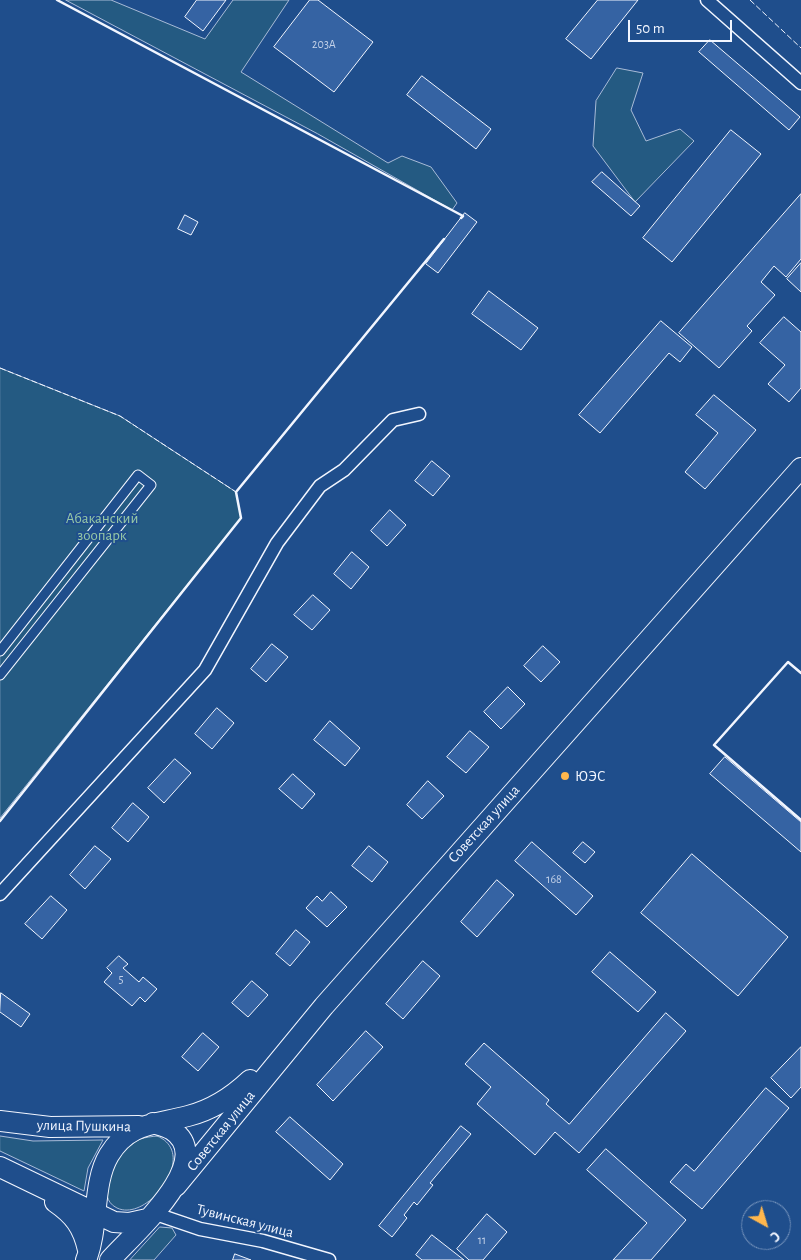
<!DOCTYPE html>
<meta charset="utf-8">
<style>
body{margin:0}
#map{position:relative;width:801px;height:1260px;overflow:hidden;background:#1f4e8c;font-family:"Alegreya Sans",sans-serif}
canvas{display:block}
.north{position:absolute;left:741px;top:1200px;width:50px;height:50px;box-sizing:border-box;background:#1f4e8c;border:1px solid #7391ba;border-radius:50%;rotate:141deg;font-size:14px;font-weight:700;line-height:20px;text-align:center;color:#f2f6ff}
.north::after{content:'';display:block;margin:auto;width:18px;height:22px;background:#ffb74d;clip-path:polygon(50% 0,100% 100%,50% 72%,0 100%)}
.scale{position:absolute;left:628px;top:20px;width:104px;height:22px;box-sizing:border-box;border:2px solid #f2f6ff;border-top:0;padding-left:6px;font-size:15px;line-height:18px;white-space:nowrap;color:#f2f6ff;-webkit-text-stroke:4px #1f4e8c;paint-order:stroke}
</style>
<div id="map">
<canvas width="801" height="1260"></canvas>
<div class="north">С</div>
<div class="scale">50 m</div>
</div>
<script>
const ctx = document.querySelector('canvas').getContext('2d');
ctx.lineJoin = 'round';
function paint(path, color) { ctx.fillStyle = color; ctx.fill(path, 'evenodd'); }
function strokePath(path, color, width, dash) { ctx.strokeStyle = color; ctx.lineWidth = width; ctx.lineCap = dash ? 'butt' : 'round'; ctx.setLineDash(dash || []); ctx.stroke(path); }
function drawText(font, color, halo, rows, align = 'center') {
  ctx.font = font + ' "Alegreya Sans",sans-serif'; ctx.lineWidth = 4; ctx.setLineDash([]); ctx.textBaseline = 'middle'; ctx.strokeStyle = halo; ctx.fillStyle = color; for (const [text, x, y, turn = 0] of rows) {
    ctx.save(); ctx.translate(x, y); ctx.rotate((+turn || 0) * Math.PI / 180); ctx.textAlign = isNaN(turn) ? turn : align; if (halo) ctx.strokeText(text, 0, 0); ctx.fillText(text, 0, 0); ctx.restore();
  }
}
const green = new Path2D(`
 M 66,0 L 111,0 L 205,39 L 233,0 L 289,0 L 241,72 L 388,163 L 402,156 L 431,167 L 457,203 L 452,210 L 318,134 Z
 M 617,68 L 643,73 L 631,110 L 646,141 L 680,129 L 694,141 L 635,202 L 593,146 L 596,101 Z
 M 0,368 L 120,416 L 236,492 L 241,518 L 0,818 Z
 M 0,1136 L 33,1141 L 103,1140 L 88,1168 L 84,1191 L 0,1151 Z
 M 157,1136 C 200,1153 148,1223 117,1208 C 94,1197 114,1160 126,1148 C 134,1139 146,1137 157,1136 Z
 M 160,1227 L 172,1228 L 176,1235 L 154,1260 L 130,1260 Z`);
const building = new Path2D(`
 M 197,0 L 226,0 L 203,31 L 185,17 Z
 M 310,0 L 318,0 L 373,42 L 334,92 L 274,47 Z
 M 598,0 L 638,0 L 591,59 L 566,39 Z
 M 710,40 L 800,117 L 789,130 L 699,52 Z
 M 422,76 L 491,129 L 476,149 L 407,95 Z
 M 731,130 L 761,154 L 672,262 L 643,238 Z
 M 602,172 L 640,206 L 631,216 L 592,182 Z
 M 801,194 L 801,259 L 786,277 L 774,266 L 761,282 L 775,295 L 747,326 L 752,331 L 719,368 L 679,333 Z
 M 465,213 L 477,222 L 438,273 L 426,264 Z
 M 185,215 L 198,222 L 191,235 L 178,229 Z
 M 801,263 L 801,292 L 787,279 Z
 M 489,291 L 538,328 L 521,350 L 472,314 Z
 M 784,317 L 801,332 L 801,388 L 789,402 L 768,384 L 785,365 L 760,343 Z
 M 661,321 L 692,347 L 680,362 L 669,353 L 600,433 L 579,415 Z
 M 714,395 L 756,430 L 705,489 L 685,472 L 718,433 L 696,415 Z
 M 432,461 L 450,476 L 433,496 L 415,481 Z
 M 390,510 L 406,525 L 387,546 L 371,531 Z
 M 352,552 L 369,567 L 351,589 L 334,574 Z
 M 313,595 L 330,610 L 312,630 L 294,615 Z
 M 272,644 L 288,657 L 266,682 L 251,669 Z
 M 543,646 L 560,662 L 541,682 L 524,666 Z
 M 508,687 L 525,704 L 501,729 L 484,712 Z
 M 217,708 L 234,723 L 212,749 L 195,734 Z
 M 330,721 L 360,748 L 345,766 L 314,740 Z
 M 470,731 L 489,747 L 466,773 L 447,757 Z
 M 725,757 L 801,822 L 801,852 L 710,774 Z
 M 175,759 L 191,773 L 164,803 L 148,788 Z
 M 293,774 L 315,794 L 302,809 L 279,789 Z
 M 428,781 L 444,796 L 422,819 L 407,805 Z
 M 133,803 L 149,817 L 128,842 L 112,828 Z
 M 532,842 L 593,896 L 576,915 L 515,861 Z
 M 583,842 L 595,852 L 585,863 L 573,853 Z
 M 95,846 L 111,859 L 85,889 L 70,875 Z
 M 369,846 L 388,862 L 372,882 L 352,866 Z
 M 692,854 L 788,937 L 738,996 L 641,913 Z
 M 497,880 L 514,895 L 477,937 L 461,922 Z
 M 331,892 L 347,907 L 327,927 L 306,908 L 317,896 L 322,901 Z
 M 51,896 L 67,910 L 42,939 L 25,924 Z
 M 296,930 L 310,942 L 290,966 L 276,954 Z
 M 610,952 L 656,992 L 638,1012 L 592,972 Z
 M 119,956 L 128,964 L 123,968 L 139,982 L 143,977 L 157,989 L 145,1002 L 140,997 L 132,1006 L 104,982 L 112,973 L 107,968 Z
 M 423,961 L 440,976 L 403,1019 L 386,1004 Z
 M 252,981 L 268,995 L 248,1017 L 232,1003 Z
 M 1,993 L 30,1014 L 21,1027 L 0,1012 Z
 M 666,1013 L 686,1031 L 579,1153 L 555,1132 L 535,1155 L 477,1104 L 491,1087 L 465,1064 L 484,1043 L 549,1100 L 546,1104 L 569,1124 Z
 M 366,1031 L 383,1047 L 333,1101 L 317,1085 Z
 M 203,1033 L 219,1047 L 198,1071 L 182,1057 Z
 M 801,1047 L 801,1087 L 791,1098 L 771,1078 Z
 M 766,1088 L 789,1108 L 702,1209 L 670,1182 L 686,1164 L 694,1171 Z
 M 290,1117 L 343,1164 L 330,1180 L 276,1132 Z
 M 461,1126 L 471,1134 L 430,1183 L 433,1185 L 417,1205 L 414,1202 L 404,1215 L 407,1218 L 392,1237 L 379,1226 Z
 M 606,1149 L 686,1220 L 651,1260 L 613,1260 L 647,1223 L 587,1170 Z
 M 487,1214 L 507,1232 L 483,1260 L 469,1260 L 457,1249 Z
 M 432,1235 L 464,1260 L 422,1260 L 416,1255 Z
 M 235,1254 L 251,1260 L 233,1260 Z`);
const pedestrian = new Path2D(`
 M 0,651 L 138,475 L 151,485 L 0,675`);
const minor = new Path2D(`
 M 707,0 L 801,83
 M 0,894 L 205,670 L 277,543 L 320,486 L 344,470 L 393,420 L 419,414
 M 153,1213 L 200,1229 L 263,1241 L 329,1260`);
const primary = new Path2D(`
 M 0,1121 L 50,1127 L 139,1126
 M 0,1167 L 114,1222 L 129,1223 L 147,1219
 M 176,1186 L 324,1006 L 801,468
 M 55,1202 C 74,1215 83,1227 88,1250
 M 86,1260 C 99,1228 92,1183 109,1155 C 129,1122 155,1125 188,1116 C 212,1110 232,1097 250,1080
 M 110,1260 C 131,1236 219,1161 172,1130 C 167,1127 159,1125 153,1123`);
const fence = new Path2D(`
 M 750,0 L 801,48
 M 0,368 L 120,416 L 236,492`);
const wall = new Path2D(`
 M 57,0 L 463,216 L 461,218
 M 801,673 L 788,662 L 714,745 L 801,820
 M 0,821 L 241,518 L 236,492 L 444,239`);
const markers = [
 [565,776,5,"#ffb74d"]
];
const numberNames = [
 ["203А",324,44],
 ["168",554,879],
 ["5",121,979],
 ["11",482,1240]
];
const parkNames = [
 ["Абаканский",102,518],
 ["зоопарк",102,535]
];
const poiNames = [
 ["ЮЭС",575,776]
];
const streetNames = [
 ["Советская улица",484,824,-48],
 ["улица Пушкина",84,1126,1],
 ["Советская улица",221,1131,-51],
 ["Тувинская улица",245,1221,14]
];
paint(green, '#245a82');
strokePath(green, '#a8bbd7', 1);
paint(building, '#3563a3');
strokePath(building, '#f2f6ff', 1);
strokePath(pedestrian, '#f2f6ff', 11);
strokePath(minor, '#f2f6ff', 15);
strokePath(primary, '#f2f6ff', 22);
strokePath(pedestrian, '#1f4e8c', 9);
strokePath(minor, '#1f4e8c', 12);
strokePath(primary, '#1f4e8c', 20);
strokePath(fence, '#f2f6ff', 1, [6, 2.5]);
strokePath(wall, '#f2f6ff', 2.5);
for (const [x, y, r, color] of markers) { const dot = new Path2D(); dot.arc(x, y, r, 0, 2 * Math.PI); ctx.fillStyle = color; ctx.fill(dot); strokePath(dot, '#1f4e8c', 2); }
drawText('12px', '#c3d1e8', null, numberNames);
drawText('15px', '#97c8a6', '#1f4e8c', parkNames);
drawText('15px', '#f2f6ff', '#1f4e8c', poiNames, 'left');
drawText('15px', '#f2f6ff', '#1f4e8c', streetNames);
</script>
